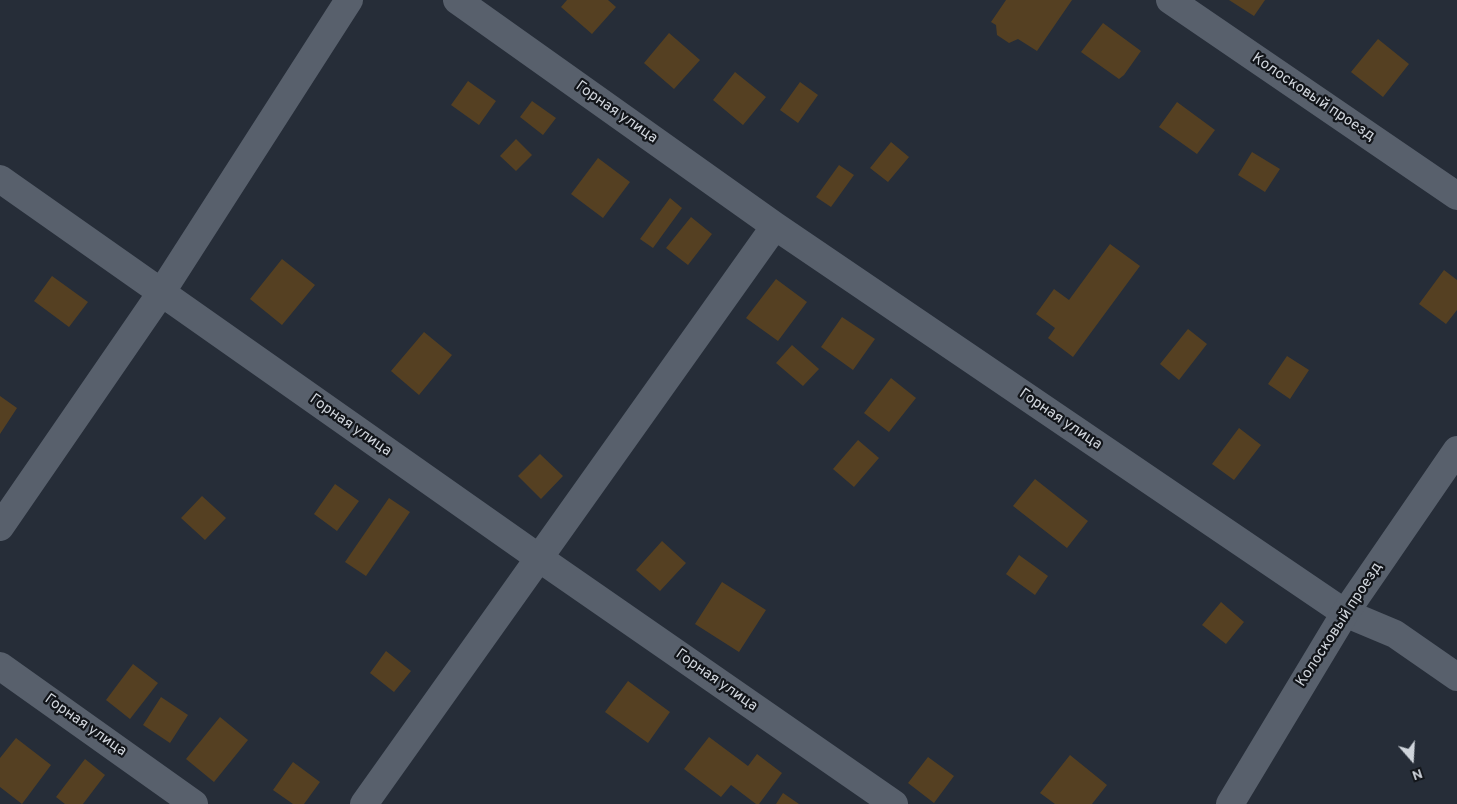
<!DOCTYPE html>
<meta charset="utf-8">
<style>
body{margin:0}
#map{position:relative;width:1457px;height:804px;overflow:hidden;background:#262d38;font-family:Overpass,sans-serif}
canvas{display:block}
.north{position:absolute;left:1387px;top:734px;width:50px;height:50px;-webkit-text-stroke:4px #12151a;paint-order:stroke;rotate:161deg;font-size:14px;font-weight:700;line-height:20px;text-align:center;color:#d0d5dc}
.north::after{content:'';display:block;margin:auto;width:18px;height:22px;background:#d0d5dc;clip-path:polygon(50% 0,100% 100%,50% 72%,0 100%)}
</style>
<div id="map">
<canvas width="1457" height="804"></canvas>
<div class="north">N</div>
</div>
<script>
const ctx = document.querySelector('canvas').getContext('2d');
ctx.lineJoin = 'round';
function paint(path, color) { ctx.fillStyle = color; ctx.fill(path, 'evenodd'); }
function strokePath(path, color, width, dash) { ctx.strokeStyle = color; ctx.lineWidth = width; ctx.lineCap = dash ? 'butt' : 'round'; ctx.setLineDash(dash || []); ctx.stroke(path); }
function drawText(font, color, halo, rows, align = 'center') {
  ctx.font = font + ' Overpass,sans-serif'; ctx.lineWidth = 4.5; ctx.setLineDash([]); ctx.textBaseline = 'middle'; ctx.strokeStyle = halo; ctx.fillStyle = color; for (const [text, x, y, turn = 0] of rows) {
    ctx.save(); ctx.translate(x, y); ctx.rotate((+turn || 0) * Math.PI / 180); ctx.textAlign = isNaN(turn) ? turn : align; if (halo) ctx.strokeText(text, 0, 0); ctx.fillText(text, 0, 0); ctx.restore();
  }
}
const building = new Path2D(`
 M 567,0 L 608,0 L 616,7 L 592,34 L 561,7 Z
 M 1006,0 L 1072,0 L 1037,51 L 1018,39 L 1009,43 L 997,35 L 996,25 L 991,22 Z
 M 1229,0 L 1265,0 L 1254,16 Z
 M 1103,23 L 1141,51 L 1124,75 L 1119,79 L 1081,52 Z
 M 669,33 L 700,60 L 674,89 L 644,63 Z
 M 1378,39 L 1409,64 L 1383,97 L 1351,72 Z
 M 735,72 L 766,97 L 743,125 L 713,100 Z
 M 468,81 L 496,101 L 479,125 L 451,105 Z
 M 800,82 L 818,95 L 798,123 L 780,110 Z
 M 532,101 L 556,118 L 543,135 L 520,117 Z
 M 1177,102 L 1215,130 L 1197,154 L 1159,127 Z
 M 516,139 L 532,155 L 516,171 L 500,156 Z
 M 891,142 L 909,157 L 888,182 L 870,168 Z
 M 1252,152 L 1280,169 L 1265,192 L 1238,175 Z
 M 598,158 L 630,182 L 603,218 L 571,194 Z
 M 839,165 L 854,175 L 831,207 L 816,197 Z
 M 670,198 L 682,208 L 653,248 L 640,239 Z
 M 691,217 L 712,234 L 688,265 L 666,248 Z
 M 1110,244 L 1140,266 L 1073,357 L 1048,338 L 1055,328 L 1036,314 L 1054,289 L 1069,300 Z
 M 282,259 L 315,285 L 282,325 L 250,299 Z
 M 1444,270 L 1457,280 L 1457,310 L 1446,324 L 1419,304 Z
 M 52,276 L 88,302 L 69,327 L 34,301 Z
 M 776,279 L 807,302 L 778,341 L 746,318 Z
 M 842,317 L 875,339 L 853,370 L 821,347 Z
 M 1188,329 L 1207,344 L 1179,380 L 1160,364 Z
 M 424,332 L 452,355 L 419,395 L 391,371 Z
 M 792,345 L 819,369 L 803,386 L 776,363 Z
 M 1287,356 L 1309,370 L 1290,399 L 1268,384 Z
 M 891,378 L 916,398 L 889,432 L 864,413 Z
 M 0,396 L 17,408 L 0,434 Z
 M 1239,428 L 1261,445 L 1234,480 L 1212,464 Z
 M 858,440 L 879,458 L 854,487 L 833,469 Z
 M 540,454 L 563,476 L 541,499 L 518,476 Z
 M 1035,479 L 1088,521 L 1067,548 L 1013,506 Z
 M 335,484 L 359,501 L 337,531 L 314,514 Z
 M 202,496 L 226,518 L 205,540 L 181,518 Z
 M 389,498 L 410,512 L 366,576 L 345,562 Z
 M 662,541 L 686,563 L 660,591 L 636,570 Z
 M 1019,555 L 1048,576 L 1035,595 L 1006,574 Z
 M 722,582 L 766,610 L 739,652 L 695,624 Z
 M 1221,602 L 1244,622 L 1226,644 L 1202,625 Z
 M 386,651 L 411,671 L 394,692 L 370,673 Z
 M 133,664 L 158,683 L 130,719 L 106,700 Z
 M 628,681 L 670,712 L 648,743 L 605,712 Z
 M 161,697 L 188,715 L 170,743 L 143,725 Z
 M 220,717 L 248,740 L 214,782 L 186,759 Z
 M 709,737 L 748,766 L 757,754 L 782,773 L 759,804 L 756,804 L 731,785 L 721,797 L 684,769 Z
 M 16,738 L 51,765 L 22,804 L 0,787 L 0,758 Z
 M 1070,755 L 1107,785 L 1092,804 L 1055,804 L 1040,793 Z
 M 928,757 L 954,776 L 934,803 L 908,783 Z
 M 85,759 L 105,775 L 83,804 L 65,804 L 56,797 Z
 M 293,762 L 320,782 L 304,804 L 293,804 L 273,790 Z
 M 783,793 L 799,804 L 776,804 Z`);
const minor = new Path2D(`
 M 457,0 L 775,226 L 1345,613 L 1395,634 L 1457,677
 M 1170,0 L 1457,196
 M 0,179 L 539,558 L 894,804
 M 0,527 L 161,293 L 349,0
 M 0,666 L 194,804
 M 364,804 L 775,226`);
const tertiary = new Path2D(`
 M 1230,804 L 1345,613 L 1457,450`);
const streetNames = [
 ["Колосковый проезд",1313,98,34],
 ["Горная улица",616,113,35],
 ["Горная улица",1060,420,34],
 ["Горная улица",350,426,35],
 ["Колосковый проезд",1340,625,-57],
 ["Горная улица",716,681,35],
 ["Горная улица",85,726,35]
];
paint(building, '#554022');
strokePath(minor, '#58606c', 28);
strokePath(tertiary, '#58606c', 28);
drawText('15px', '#d0d5dc', '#12151a', streetNames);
</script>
